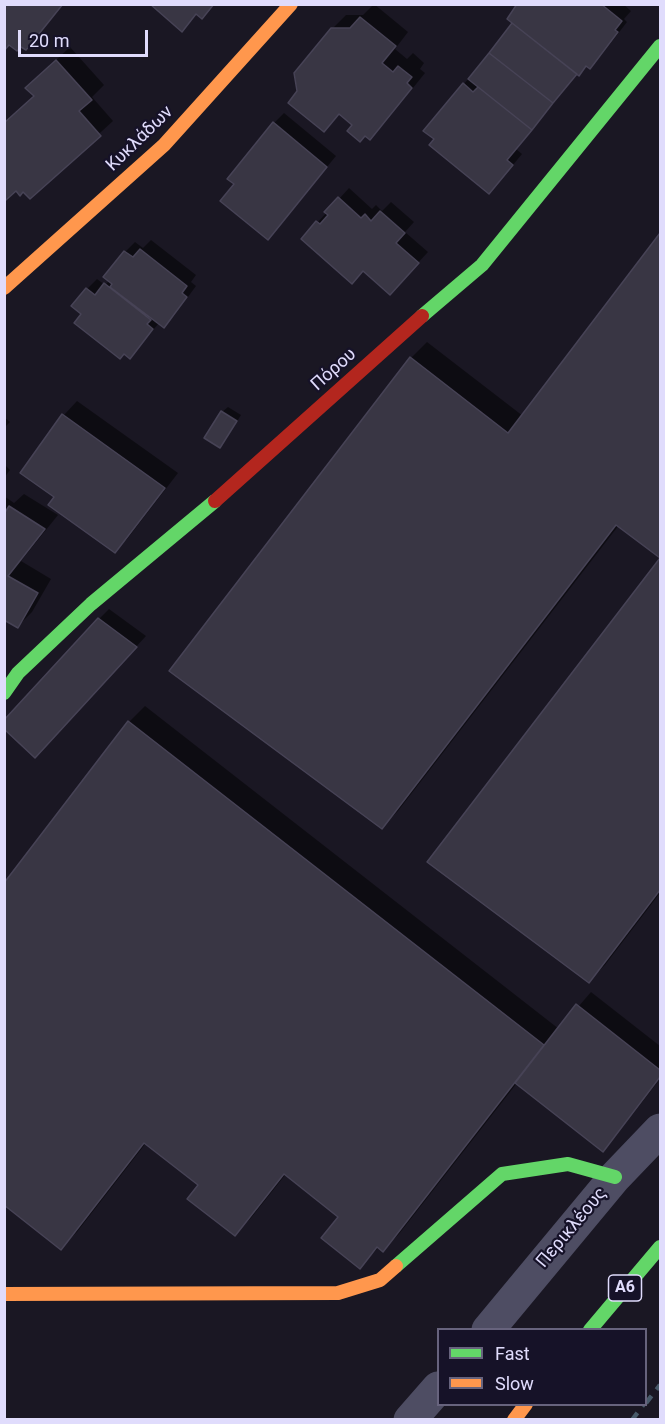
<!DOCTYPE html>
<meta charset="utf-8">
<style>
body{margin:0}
#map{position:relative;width:665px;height:1424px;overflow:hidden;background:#1a1723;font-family:Roboto,sans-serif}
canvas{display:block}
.frame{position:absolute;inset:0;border:6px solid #e0dcfc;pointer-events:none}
.legend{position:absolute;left:437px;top:1328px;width:210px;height:78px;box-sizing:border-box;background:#161228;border:2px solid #67637d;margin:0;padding:8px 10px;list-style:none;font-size:18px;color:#e0dcfc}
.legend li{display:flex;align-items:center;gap:12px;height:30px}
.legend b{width:30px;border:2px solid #67637d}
.scale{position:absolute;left:18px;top:30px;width:130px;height:27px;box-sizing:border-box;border:3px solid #e0dcfc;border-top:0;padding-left:8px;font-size:18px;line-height:21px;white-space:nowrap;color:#e0dcfc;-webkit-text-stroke:4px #161228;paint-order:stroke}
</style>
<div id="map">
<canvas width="665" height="1424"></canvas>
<div class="frame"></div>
<ul class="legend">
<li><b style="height:8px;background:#63d668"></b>Fast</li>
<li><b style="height:8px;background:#ff974d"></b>Slow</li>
</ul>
<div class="scale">20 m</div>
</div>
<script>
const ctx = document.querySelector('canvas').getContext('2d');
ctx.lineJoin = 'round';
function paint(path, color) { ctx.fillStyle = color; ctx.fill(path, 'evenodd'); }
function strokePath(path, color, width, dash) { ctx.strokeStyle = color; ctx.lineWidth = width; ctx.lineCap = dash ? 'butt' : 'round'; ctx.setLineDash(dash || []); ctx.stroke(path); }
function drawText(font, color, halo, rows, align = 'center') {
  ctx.font = font + ' Roboto,sans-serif'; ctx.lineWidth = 4.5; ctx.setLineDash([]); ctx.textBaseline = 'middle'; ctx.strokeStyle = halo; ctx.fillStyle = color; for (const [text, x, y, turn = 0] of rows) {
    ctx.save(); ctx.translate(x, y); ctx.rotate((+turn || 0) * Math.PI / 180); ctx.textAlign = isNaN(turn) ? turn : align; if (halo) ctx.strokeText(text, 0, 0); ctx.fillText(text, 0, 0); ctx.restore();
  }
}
const shadow = new Path2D(`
 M 374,4 L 408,32 L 395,49 L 407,59 L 413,53 L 424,63 L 420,69 L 425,73 L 384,124 L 370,138 L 340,114 L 324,130 L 299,92 L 332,29 L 346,15 L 363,15 Z
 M 519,4 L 623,4 L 631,11 L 624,19 L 627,22 L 600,57 L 590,67 L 587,65 L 578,73 L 516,149 L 522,154 L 499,182 L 464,84 L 514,23 Z
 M 70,47 L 104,85 L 92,97 L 113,121 L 30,197 L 35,96 L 41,74 Z
 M 284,113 L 336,156 L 268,238 L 236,184 L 274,123 Z
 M 349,188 L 372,209 L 376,205 L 382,211 L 391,202 L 414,222 L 405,232 L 428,252 L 390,293 L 318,222 Z
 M 660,236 L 660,557 L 619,525 L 398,811 L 382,827 L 411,358 L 427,342 L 523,416 Z
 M 151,240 L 196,275 L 191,282 L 196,286 L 174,316 L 164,326 L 159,323 L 130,357 L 83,314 L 87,289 L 97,279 L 105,285 L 110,280 L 125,252 L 135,242 L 143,248 Z
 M 77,401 L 178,473 L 128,538 L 115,551 L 56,497 L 22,473 L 64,415 Z
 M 228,407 L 241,415 L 225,441 L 222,412 Z
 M 4,417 L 10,422 L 4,428 Z
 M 4,464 L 10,470 L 4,478 Z
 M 24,494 L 58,515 L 21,561 L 51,579 L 32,612 L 18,626 L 4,618 L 4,496 L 14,503 Z
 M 660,559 L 660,893 L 605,965 L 589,981 L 429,862 Z
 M 109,609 L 146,636 L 45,746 L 99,619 Z
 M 145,706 L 559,1029 L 591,992 L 660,1046 L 660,1079 L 616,1136 L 603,1150 L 517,1083 L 399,1234 L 383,1250 L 379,1247 L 360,1267 L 340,1216 L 286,1174 L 251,1218 L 235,1234 L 200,1185 L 146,1143 L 77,1232 L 61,1248 L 4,886 L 129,722 Z`);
const building = new Path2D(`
 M 4,4 L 63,4 L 26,50 L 21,47 L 17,51 L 9,45 L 4,51 Z
 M 150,4 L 214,4 L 202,19 L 196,14 L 182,32 Z
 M 517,4 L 601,4 L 622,21 L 615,30 L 618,32 L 590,69 L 586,66 L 579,76 L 507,19 Z
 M 360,17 L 396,46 L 382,63 L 393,72 L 398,66 L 412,77 L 407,83 L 412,88 L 370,140 L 365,136 L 360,142 L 347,131 L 352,125 L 339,114 L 324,132 L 288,103 L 297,91 L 294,73 L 331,28 L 350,28 Z
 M 512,23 L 577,74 L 553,103 L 489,53 Z
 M 489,53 L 553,103 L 532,130 L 468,79 Z
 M 56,60 L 92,100 L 79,111 L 101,136 L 30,199 L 23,192 L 20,196 L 16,191 L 6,200 L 4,198 L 4,123 L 34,96 L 25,88 Z
 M 463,83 L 473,92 L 478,87 L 532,130 L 507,160 L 513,165 L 489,194 L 429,145 L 434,139 L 423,131 Z
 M 273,122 L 327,167 L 268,240 L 220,201 L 234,184 L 227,179 Z
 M 338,197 L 361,218 L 365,214 L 371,221 L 380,211 L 405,233 L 396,243 L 419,263 L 390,295 L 363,271 L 352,284 L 301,239 L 316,221 L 320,224 L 328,215 L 324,212 Z
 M 660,233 L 660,890 L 589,983 L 427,862 L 660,558 L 616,525 L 382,829 L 169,671 L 410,357 L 508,433 Z
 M 140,249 L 187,286 L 182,293 L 187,297 L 164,328 L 110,287 L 112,284 L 103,277 L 124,251 L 133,257 Z
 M 104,283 L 151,320 L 147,324 L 153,329 L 130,359 L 124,354 L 120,359 L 74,323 L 81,314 L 71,306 L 86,288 L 95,295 Z
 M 221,411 L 237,421 L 220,448 L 204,438 Z
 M 62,414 L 165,488 L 115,553 L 48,505 L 54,497 L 20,473 Z
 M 9,506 L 45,529 L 8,576 L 38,593 L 18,628 L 4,620 L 4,514 Z
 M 98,618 L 137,647 L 35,758 L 4,729 L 4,720 Z
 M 128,721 L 544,1045 L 383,1252 L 377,1247 L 360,1269 L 321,1238 L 338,1217 L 284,1174 L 235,1236 L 187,1199 L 198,1185 L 144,1143 L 61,1250 L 4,1205 L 4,883 Z
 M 576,1004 L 660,1070 L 660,1077 L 603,1152 L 515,1083 Z`);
const street = new Path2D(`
 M 488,1330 L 615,1177 L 660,1130
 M 410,1420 L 438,1388`);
const fast = new Path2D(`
 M 422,316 L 482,265 L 660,46
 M 4,693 L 18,673 L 91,604 L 215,501
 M 396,1266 L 502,1174 L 568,1164 L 615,1177
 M 590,1330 L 660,1247`);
const slow = new Path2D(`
 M 4,288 L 164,145 L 291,4
 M 4,1294 L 338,1293 L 380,1280 L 396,1266
 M 514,1420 L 526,1404`);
const jam = new Path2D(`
 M 215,501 L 422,316`);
const rail = new Path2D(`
 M 646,1403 L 660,1385
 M 632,1420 L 644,1404`);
const shields = [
 [625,1288,33]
];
const shieldNames = [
 ["Α6",625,1288]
];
const streetNames = [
 ["Κυκλάδων",140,139,-44],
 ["Πόρου",334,370,-42],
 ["Περικλέους",572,1228,-50]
];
paint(shadow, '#0007');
paint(building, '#393644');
strokePath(building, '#474356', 1.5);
strokePath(street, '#4e4d63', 33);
strokePath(fast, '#63d668', 14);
strokePath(slow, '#ff974d', 14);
strokePath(jam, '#b3261e', 14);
strokePath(rail, '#485a6a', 4.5, [9, 8]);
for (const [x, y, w] of shields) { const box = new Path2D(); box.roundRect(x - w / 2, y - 13, w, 26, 4.5); ctx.fillStyle = '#161228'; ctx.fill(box); strokePath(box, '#e0dcfc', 1.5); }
drawText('bold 16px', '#e0dcfc', null, shieldNames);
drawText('18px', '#e0dcfc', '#161228', streetNames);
</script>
